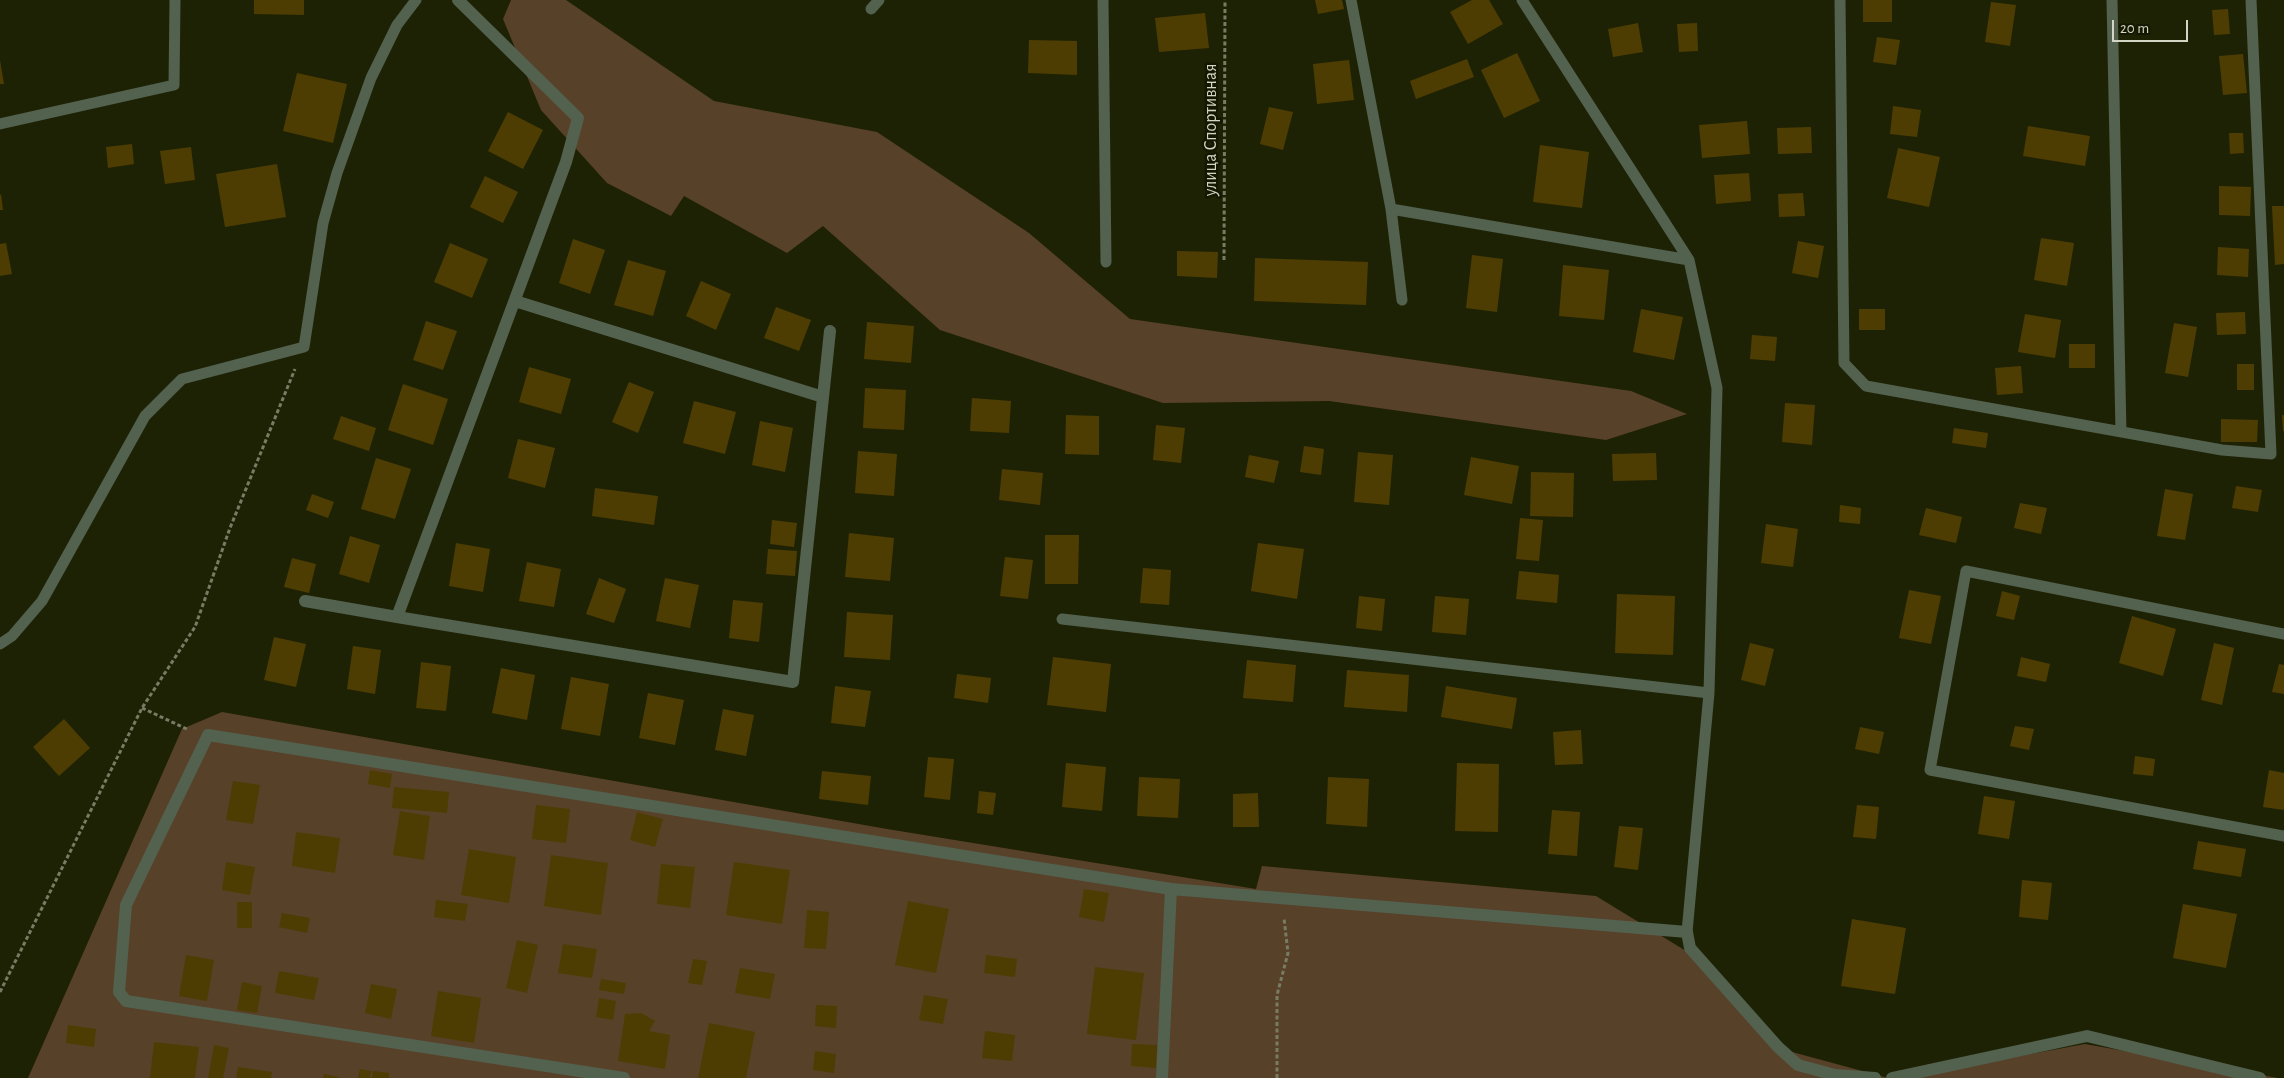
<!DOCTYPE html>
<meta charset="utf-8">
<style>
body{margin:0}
#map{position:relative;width:2284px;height:1078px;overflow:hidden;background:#1e2204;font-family:"Alegreya Sans",sans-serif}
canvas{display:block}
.scale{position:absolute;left:2112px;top:20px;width:76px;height:22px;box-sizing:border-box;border:2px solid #d3d6c4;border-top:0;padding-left:6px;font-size:15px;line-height:18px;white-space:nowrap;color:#d3d6c4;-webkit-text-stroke:4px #151800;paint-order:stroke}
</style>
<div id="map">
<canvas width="2284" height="1078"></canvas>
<div class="scale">20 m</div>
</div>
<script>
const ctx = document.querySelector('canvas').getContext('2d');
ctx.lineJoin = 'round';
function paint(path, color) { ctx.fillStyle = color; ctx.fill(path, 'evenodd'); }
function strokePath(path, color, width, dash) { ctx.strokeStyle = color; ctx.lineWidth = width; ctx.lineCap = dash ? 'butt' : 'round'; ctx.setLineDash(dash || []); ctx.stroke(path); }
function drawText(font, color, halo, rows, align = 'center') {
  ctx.font = font + ' "Alegreya Sans",sans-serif'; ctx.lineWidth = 5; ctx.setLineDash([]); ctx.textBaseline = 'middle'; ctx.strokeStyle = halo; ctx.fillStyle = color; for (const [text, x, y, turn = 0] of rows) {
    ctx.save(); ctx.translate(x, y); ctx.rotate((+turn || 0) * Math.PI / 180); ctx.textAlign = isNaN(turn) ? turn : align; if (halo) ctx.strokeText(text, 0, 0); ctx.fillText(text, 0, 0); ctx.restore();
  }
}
const green = new Path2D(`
 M 511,0 L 566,0 L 714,101 L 877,132 L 1029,233 L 1130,319 L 1631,391 L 1687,414 L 1606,440 L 1329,401 L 1163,403 L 940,330 L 823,226 L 787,253 L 684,196 L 671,216 L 607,183 L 541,110 L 503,19 Z
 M 222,712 L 887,829 L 1256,889 L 1262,866 L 1596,896 L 1686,951 L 1781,1049 L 1888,1078 L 28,1078 L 182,729 Z
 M 2085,1044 L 2278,1078 L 1901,1078 Z`);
const building = new Path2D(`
 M 254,0 L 304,0 L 304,15 L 254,14 Z
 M 1315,0 L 1342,0 L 1344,9 L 1318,14 Z
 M 1472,0 L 1489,0 L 1503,24 L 1468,44 L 1450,12 Z
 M 1863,0 L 1892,0 L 1892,22 L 1863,22 Z
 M 1991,2 L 2016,5 L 2010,46 L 1985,42 Z
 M 2228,9 L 2230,34 L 2214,35 L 2212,10 Z
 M 1205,13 L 1209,48 L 1159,52 L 1155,18 Z
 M 1638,23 L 1643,52 L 1613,57 L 1608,29 Z
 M 1697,23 L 1698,51 L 1679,52 L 1677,24 Z
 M 1877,37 L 1900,40 L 1896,65 L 1873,62 Z
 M 1029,40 L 1077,41 L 1077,75 L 1028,73 Z
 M 1517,53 L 1540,101 L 1504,118 L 1481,70 Z
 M 2243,54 L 2247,93 L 2223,95 L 2219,56 Z
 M 1467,59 L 1474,77 L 1416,99 L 1410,81 Z
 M 0,60 L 4,84 L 0,84 Z
 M 1349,60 L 1354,100 L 1317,104 L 1313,64 Z
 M 297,73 L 347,84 L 333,143 L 283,131 Z
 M 1893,106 L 1921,110 L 1917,137 L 1890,134 Z
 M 1269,107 L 1293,112 L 1283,150 L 1260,144 Z
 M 508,112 L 543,130 L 523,169 L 488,151 Z
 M 1747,121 L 1750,154 L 1702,158 L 1699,125 Z
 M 2028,126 L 2090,136 L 2085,166 L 2023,156 Z
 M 1811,127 L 1812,153 L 1778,154 L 1777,128 Z
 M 2229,133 L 2243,133 L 2244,153 L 2230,154 Z
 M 132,144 L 134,164 L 108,168 L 106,147 Z
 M 1540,145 L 1589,152 L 1582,208 L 1533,202 Z
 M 191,147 L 195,180 L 165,184 L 160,151 Z
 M 1898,148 L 1940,157 L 1929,207 L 1887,198 Z
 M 277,164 L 286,217 L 225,227 L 216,174 Z
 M 1749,173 L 1751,201 L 1716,204 L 1714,175 Z
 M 485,176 L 518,192 L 503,223 L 470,207 Z
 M 2219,186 L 2251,187 L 2250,216 L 2219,215 Z
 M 1803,193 L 1805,216 L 1779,217 L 1778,194 Z
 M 1,194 L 3,210 L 0,210 L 0,195 Z
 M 2272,206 L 2284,206 L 2284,264 L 2275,265 Z
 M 2041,238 L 2074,243 L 2067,286 L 2034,280 Z
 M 573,239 L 605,250 L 590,294 L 559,283 Z
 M 1798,241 L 1824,246 L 1818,278 L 1792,273 Z
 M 6,243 L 12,274 L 0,276 L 0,244 Z
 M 450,243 L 488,259 L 472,298 L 434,282 Z
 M 2218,247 L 2249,249 L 2248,277 L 2217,275 Z
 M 1177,251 L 1218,252 L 1217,278 L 1177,276 Z
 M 1472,255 L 1503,259 L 1497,312 L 1466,308 Z
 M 1255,258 L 1368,262 L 1366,305 L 1254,301 Z
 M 628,260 L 666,271 L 653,316 L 614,305 Z
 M 1563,265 L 1609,270 L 1604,320 L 1559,316 Z
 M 701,281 L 731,294 L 716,330 L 686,316 Z
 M 776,307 L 811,320 L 799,351 L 764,338 Z
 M 1641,309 L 1683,317 L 1674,360 L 1633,352 Z
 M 1859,309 L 1885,309 L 1885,330 L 1859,330 Z
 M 2245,312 L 2246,334 L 2217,335 L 2216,313 Z
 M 2025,314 L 2061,320 L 2055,358 L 2018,352 Z
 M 426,321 L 457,331 L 443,370 L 413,360 Z
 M 867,322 L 914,326 L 911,363 L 864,359 Z
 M 2174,323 L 2197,327 L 2188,377 L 2165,373 Z
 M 1752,335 L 1777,337 L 1775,361 L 1750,359 Z
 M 2069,344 L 2095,344 L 2095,368 L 2069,368 Z
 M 2237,364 L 2254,364 L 2254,390 L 2237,390 Z
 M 2021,366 L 2023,393 L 1997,395 L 1995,368 Z
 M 529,367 L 571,379 L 561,414 L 519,402 Z
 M 629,382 L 654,392 L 638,433 L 612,422 Z
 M 403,384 L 448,399 L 433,445 L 388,430 Z
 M 865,388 L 906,390 L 904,430 L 863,428 Z
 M 972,398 L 1011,401 L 1009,433 L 970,431 Z
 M 694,401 L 736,412 L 725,454 L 683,443 Z
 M 1785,403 L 1815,405 L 1812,445 L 1782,442 Z
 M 1066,415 L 1099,416 L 1099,455 L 1065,454 Z
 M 2282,415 L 2284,415 L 2284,431 L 2283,431 Z
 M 341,416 L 376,428 L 369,451 L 333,439 Z
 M 2221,419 L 2258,420 L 2257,442 L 2221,442 Z
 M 760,421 L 793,428 L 785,472 L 752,465 Z
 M 1156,425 L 1185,428 L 1181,463 L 1153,460 Z
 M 1954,428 L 1988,433 L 1986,448 L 1952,443 Z
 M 518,439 L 555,448 L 545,488 L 508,478 Z
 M 1304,446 L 1324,449 L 1321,475 L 1300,472 Z
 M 858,451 L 897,454 L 894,496 L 855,493 Z
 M 1358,452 L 1393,455 L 1389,505 L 1354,502 Z
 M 1656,453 L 1657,480 L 1613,481 L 1612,454 Z
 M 1249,455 L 1279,461 L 1274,483 L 1245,477 Z
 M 1471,457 L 1519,466 L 1512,504 L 1464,495 Z
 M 376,458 L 411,469 L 395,519 L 361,509 Z
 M 1002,469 L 1043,473 L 1040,505 L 999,500 Z
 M 1531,472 L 1574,473 L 1573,517 L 1530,516 Z
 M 2236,486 L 2262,490 L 2258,512 L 2232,508 Z
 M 595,488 L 658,496 L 654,525 L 592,516 Z
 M 2165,489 L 2193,494 L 2185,540 L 2157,536 Z
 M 312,494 L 334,502 L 328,518 L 306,510 Z
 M 2020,503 L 2047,508 L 2041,534 L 2014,528 Z
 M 1840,505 L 1861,508 L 1860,524 L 1839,522 Z
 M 1926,508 L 1962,517 L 1956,543 L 1919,535 Z
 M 1520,518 L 1543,520 L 1539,561 L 1516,559 Z
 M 772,520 L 797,523 L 794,547 L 770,544 Z
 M 1766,524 L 1798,529 L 1793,567 L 1761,563 Z
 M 849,533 L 894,538 L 890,581 L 845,577 Z
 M 1045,535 L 1079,535 L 1078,584 L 1045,584 Z
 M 350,536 L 380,545 L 369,583 L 339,574 Z
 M 456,543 L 490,549 L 483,592 L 449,586 Z
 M 1258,543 L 1304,549 L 1297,599 L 1251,591 Z
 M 768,549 L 797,551 L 795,576 L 766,574 Z
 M 1005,557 L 1033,560 L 1028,599 L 1000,596 Z
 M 292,558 L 316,564 L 309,593 L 284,587 Z
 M 527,562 L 561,569 L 554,607 L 519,601 Z
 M 1143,568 L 1171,570 L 1169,605 L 1140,603 Z
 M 1519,571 L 1559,575 L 1557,603 L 1516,599 Z
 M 599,578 L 626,589 L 614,623 L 586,614 Z
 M 665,578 L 699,585 L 690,628 L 656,621 Z
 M 1909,590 L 1941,596 L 1931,644 L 1899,638 Z
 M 2002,591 L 2020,596 L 2014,620 L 1996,616 Z
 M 1617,594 L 1675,596 L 1673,655 L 1615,653 Z
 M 1359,596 L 1385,599 L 1382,631 L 1356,628 Z
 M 1435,596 L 1469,599 L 1466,635 L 1432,632 Z
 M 733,600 L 763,603 L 759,642 L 729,638 Z
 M 847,612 L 893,615 L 890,660 L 844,657 Z
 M 2132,616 L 2176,629 L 2163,676 L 2119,663 Z
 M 274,637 L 306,644 L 296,687 L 264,680 Z
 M 1750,643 L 1774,649 L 1765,686 L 1741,680 Z
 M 2214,643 L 2234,648 L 2222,705 L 2201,700 Z
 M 353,646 L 381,650 L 375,694 L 347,689 Z
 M 1053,657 L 1111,664 L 1106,712 L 1047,705 Z
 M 2021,657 L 2050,664 L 2046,682 L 2017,676 Z
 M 1247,660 L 1296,665 L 1293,702 L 1243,698 Z
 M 421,662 L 451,666 L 446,711 L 416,708 Z
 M 2279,664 L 2284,665 L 2284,694 L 2272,692 Z
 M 501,668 L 535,675 L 527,720 L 492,713 Z
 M 1347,670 L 1409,675 L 1407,712 L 1344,707 Z
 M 957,674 L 991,678 L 988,703 L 954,698 Z
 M 571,677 L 609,684 L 600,736 L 561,729 Z
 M 835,686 L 871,691 L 865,727 L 831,723 Z
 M 1446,686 L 1517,698 L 1512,729 L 1441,717 Z
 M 648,693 L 684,700 L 675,745 L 639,738 Z
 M 723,709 L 754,715 L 746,756 L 715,750 Z
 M 64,719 L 90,748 L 59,776 L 33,747 Z
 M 2015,726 L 2034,729 L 2029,750 L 2010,746 Z
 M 1860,727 L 1884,732 L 1879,754 L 1855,749 Z
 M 1581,730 L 1583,764 L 1555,765 L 1553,732 Z
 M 2135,756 L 2155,759 L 2153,776 L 2133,774 Z
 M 928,757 L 954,759 L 950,800 L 924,797 Z
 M 1066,763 L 1106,767 L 1102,811 L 1062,807 Z
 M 1457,763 L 1499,764 L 1498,832 L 1455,831 Z
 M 370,770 L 392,774 L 390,788 L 368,784 Z
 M 2269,770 L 2284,773 L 2284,810 L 2263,807 Z
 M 822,771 L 871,776 L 868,805 L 819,799 Z
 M 1139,777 L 1180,779 L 1178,818 L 1137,816 Z
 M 1328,777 L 1369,779 L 1367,827 L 1326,824 Z
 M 233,781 L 260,785 L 253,824 L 226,820 Z
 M 394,787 L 449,792 L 447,813 L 392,808 Z
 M 979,791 L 996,793 L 993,815 L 977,813 Z
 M 1258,793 L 1259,827 L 1233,827 L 1233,794 Z
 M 1984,796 L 2015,801 L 2009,839 L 1978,834 Z
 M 536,805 L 570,809 L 566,843 L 532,839 Z
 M 1857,805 L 1879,807 L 1876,839 L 1853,837 Z
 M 1552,810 L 1580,812 L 1577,856 L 1548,854 Z
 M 400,811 L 430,816 L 424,860 L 393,855 Z
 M 637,812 L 663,819 L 655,847 L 630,840 Z
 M 1619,826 L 1643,828 L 1638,870 L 1614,867 Z
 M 296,832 L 340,838 L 335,873 L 292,866 Z
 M 2198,841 L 2246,849 L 2241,877 L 2193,869 Z
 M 469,849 L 516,857 L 509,903 L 461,895 Z
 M 551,855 L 608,863 L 601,915 L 544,906 Z
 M 226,862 L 255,867 L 250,895 L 222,890 Z
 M 734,862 L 790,870 L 782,924 L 726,915 Z
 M 661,864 L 695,867 L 690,908 L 657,904 Z
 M 2022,880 L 2052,883 L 2048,920 L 2019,917 Z
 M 1084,889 L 1109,893 L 1104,922 L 1079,917 Z
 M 436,900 L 468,904 L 465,921 L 434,917 Z
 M 908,901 L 949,909 L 936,973 L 895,965 Z
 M 237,902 L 252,902 L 252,928 L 237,928 Z
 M 2183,904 L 2237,914 L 2226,968 L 2173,958 Z
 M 807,910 L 829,912 L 826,949 L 804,948 Z
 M 282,913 L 310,918 L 307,933 L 279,927 Z
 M 1852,919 L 1906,928 L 1895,994 L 1841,986 Z
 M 517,940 L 538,945 L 527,993 L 506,988 Z
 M 563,944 L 597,949 L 592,978 L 558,973 Z
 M 186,955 L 214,960 L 207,1001 L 179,996 Z
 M 986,955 L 1017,959 L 1015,977 L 984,973 Z
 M 693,959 L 707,961 L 702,985 L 688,983 Z
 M 1095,967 L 1144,973 L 1136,1040 L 1087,1034 Z
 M 740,968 L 775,974 L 770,999 L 735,993 Z
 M 279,971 L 319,978 L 314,1000 L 275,993 Z
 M 601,979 L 626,983 L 624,994 L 599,990 Z
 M 242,982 L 262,986 L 257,1013 L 237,1010 Z
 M 371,984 L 397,989 L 391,1019 L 365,1013 Z
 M 438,991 L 481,998 L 474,1043 L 431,1036 Z
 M 924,995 L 948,999 L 943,1024 L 919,1020 Z
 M 599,998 L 616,1001 L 613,1020 L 596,1017 Z
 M 816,1005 L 837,1006 L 836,1028 L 815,1026 Z
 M 641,1013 L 655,1021 L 649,1031 L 670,1035 L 665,1069 L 618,1061 L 625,1014 Z
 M 709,1023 L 755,1032 L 746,1078 L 698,1078 Z
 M 68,1025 L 96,1029 L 94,1047 L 66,1043 Z
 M 985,1031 L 1015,1035 L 1012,1061 L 982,1058 Z
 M 154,1042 L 199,1047 L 195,1078 L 150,1078 Z
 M 1132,1044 L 1157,1045 L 1156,1068 L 1131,1066 Z
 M 214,1045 L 229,1048 L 223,1078 L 208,1078 Z
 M 815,1051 L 836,1054 L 834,1073 L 813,1070 Z
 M 238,1067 L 272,1072 L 271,1078 L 236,1078 Z
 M 360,1069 L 371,1071 L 370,1078 L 358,1078 Z
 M 373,1071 L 389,1073 L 389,1078 L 372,1078 Z
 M 324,1074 L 339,1077 L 339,1078 L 323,1078 Z`);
const path = new Path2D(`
 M 1224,260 L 1225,0
 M 142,708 L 189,730
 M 0,992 L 142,708 L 195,627 L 230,528 L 295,369
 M 1277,1078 L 1277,995 L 1288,953 L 1284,918`);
const lane = new Path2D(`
 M 1103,0 L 1106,262
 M 1351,0 L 1391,209
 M 1522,0 L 1689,260 L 1717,388 L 1709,693 L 1687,932
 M 1840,0 L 1844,363 L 1866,386 L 2222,450 L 2271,454 L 2251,0
 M 2112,0 L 2121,432
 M 871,9 L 879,0
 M 0,124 L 174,85 L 175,0
 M 1402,300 L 1391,209 L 1689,260
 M 1062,619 L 1709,693
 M 2284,634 L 1966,571 L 1930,770 L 2284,836
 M 0,644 L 12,636 L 42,601 L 145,416 L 182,379 L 304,347 L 323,223 L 337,173 L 371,78 L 397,25 L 416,0`);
const street = new Path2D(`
 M 458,0 L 578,118 L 566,162 L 397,617 L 793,682 L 830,331
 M 515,301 L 823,397
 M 305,601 L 397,617
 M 624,1078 L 126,1001 L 119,992 L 126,905 L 208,735 L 1171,889 L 1687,932 L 1690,948 L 1778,1047 L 1798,1065 L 1835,1075 L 1875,1078
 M 1162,1078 L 1171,889
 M 1892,1078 L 2087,1036 L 2260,1078`);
const streetNames = [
 ["улица Спортивная",1211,130,-90]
];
paint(green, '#584129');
paint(building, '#4e3d02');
strokePath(path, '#787c64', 3, [4, 2.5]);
strokePath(lane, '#53614f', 11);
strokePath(street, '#53614f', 12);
drawText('18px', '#d3d6c4', '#151800', streetNames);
</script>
